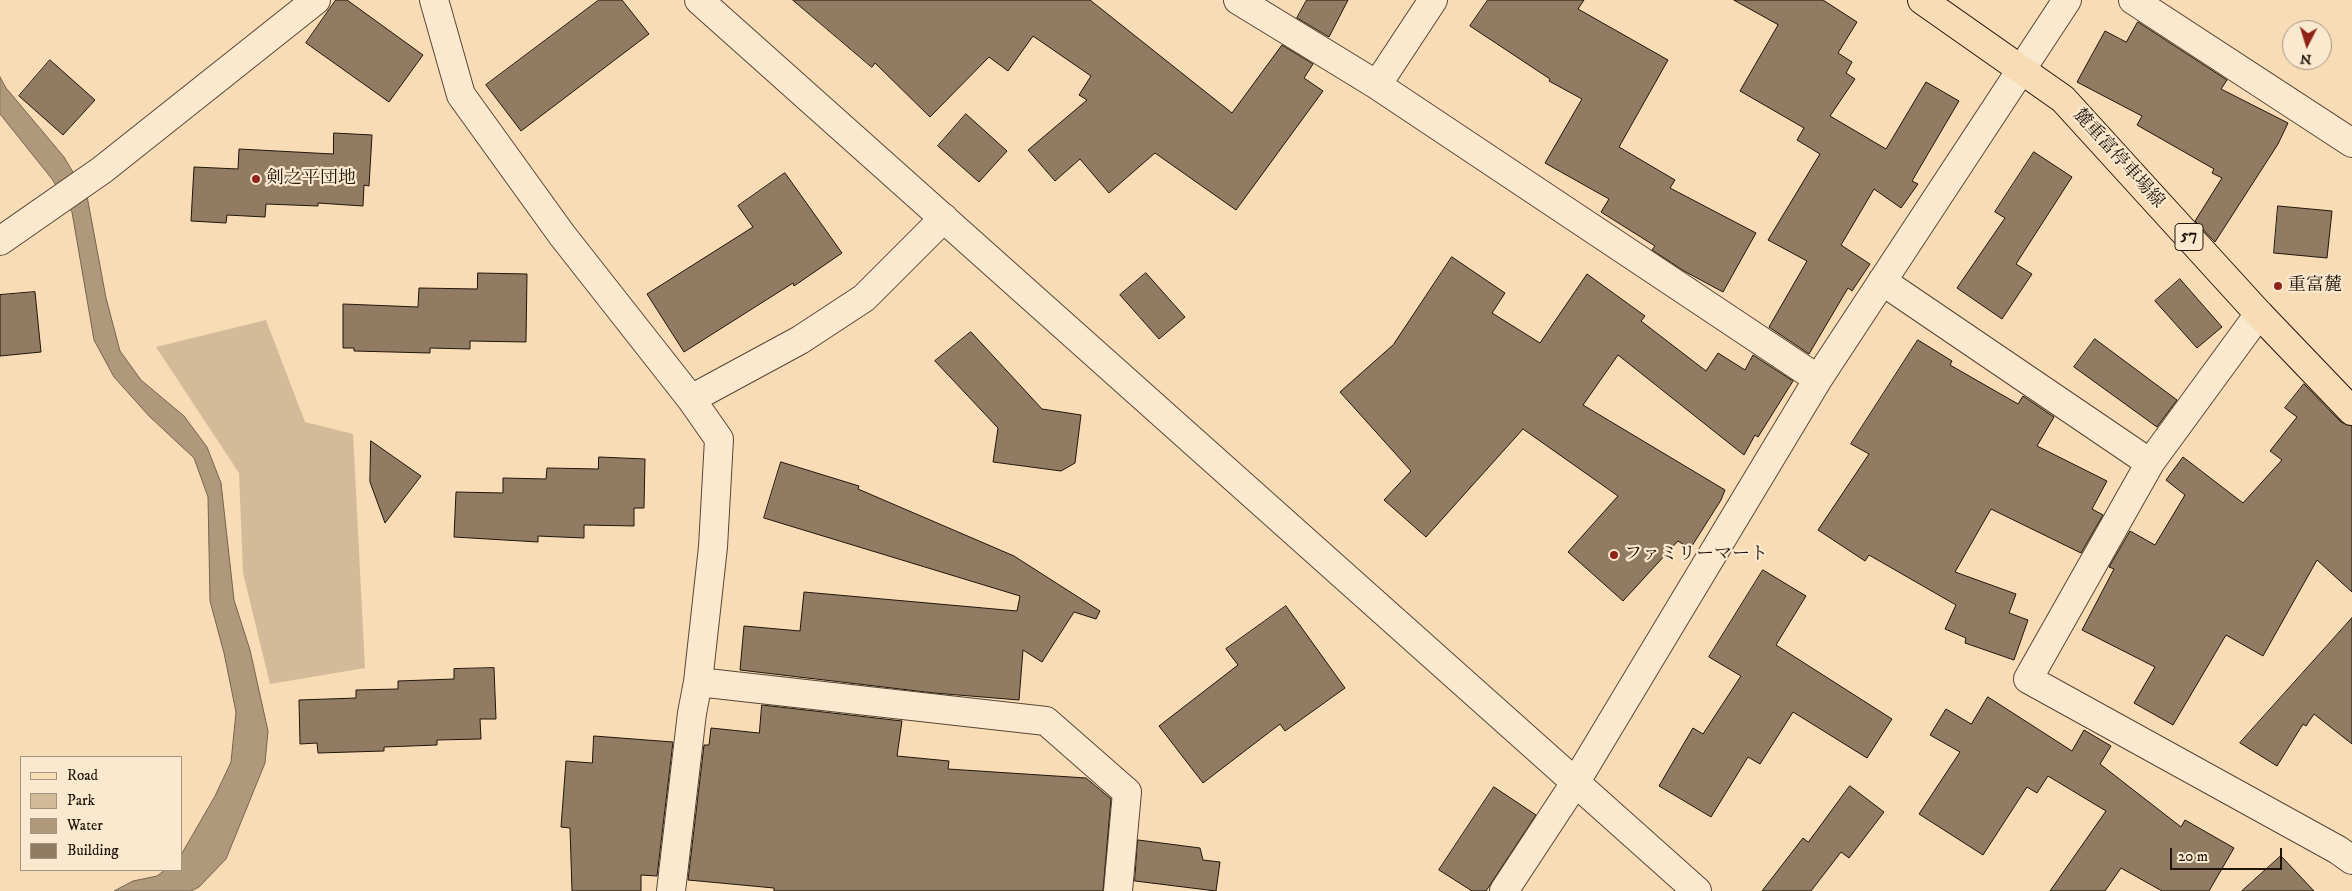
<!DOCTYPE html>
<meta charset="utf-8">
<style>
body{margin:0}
#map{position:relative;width:2352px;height:891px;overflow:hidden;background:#f8dcb5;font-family:"IM FELL DW Pica",serif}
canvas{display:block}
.legend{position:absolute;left:20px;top:756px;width:162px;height:115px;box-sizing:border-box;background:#fae8cf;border:1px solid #a39481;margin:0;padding:6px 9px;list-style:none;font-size:15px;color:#21150b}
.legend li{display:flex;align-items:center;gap:10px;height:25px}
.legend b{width:25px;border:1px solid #a39481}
.north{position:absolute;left:2282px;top:20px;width:50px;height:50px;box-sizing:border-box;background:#fae8cf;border:1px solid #a39481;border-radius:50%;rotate:185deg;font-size:14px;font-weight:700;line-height:20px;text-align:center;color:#21150b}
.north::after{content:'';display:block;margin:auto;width:18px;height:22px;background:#8f2418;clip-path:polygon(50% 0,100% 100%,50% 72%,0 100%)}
.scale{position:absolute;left:2170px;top:848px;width:112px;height:22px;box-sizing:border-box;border:2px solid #21150b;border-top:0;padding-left:6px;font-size:15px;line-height:18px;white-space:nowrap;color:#21150b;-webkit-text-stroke:4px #fae8cf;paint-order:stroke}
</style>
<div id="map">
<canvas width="2352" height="891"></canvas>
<ul class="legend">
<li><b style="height:6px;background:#f8dcb5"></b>Road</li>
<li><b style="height:14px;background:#d3ba98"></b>Park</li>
<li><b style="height:14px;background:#af987b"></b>Water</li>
<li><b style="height:14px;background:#917c63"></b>Building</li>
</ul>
<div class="north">N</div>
<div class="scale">20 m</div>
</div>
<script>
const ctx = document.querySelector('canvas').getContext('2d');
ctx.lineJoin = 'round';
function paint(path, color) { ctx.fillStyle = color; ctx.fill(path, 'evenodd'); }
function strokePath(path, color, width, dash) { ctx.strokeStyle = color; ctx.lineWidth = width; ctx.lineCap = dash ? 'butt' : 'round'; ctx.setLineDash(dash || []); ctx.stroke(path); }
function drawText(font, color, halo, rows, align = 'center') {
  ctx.font = font + ' "IM FELL DW Pica","Noto Serif JP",serif'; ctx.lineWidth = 4.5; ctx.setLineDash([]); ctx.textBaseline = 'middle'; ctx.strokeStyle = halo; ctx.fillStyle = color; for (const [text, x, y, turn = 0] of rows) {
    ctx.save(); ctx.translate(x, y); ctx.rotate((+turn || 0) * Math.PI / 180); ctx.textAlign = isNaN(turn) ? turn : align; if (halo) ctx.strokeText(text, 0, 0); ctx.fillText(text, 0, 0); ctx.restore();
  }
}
const green = new Path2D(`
 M 266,320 L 305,422 L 353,434 L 365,668 L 270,684 L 243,573 L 239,473 L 156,347 Z`);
const water = new Path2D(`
 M 0,77 L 6,88 L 64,157 L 87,196 L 106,298 L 120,351 L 141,380 L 184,416 L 207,447 L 221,483 L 234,600 L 250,650 L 268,731 L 265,763 L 226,859 L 199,887 L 191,891 L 114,891 L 133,881 L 157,876 L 165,870 L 181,870 L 181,855 L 215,796 L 231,762 L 236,712 L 224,653 L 210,601 L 208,497 L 194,458 L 149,416 L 114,377 L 94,340 L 72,212 L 52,179 L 0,114 Z`);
const building = new Path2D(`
 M 336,0 L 347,0 L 423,55 L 389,102 L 306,43 Z
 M 599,0 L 622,0 L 649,34 L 521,131 L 486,85 Z
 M 793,0 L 1090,0 L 1232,113 L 1282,45 L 1313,64 L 1304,78 L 1323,91 L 1236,210 L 1155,153 L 1109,193 L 1080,159 L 1055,181 L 1028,150 L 1087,100 L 1079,95 L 1091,76 L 1033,36 L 1008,71 L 989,57 L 930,117 L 875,63 L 872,67 Z
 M 1307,0 L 1348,0 L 1329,37 L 1297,18 Z
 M 1488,0 L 1584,0 L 1578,9 L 1668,60 L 1619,147 L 1675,180 L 1670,188 L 1756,233 L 1723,292 L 1684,271 L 1652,250 L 1655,246 L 1601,212 L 1609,199 L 1545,163 L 1582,99 L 1549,81 L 1550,79 L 1470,26 Z
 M 1734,0 L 1823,0 L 1857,22 L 1838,53 L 1852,62 L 1846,73 L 1855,79 L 1830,116 L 1886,149 L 1926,82 L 1959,101 L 1912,181 L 1918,184 L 1901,208 L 1874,189 L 1841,245 L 1870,264 L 1852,291 L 1848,288 L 1809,354 L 1769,327 L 1807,261 L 1768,240 L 1820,154 L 1797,140 L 1804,128 L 1740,91 L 1778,25 Z
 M 2138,22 L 2227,80 L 2221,89 L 2288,123 L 2278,144 L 2215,242 L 2195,221 L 2222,178 L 2212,173 L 2214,169 L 2137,125 L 2142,116 L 2077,82 L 2105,31 L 2126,42 Z
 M 50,60 L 95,100 L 63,135 L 19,96 Z
 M 966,114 L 1007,151 L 979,182 L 938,146 Z
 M 334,133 L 372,135 L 369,186 L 364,185 L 363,206 L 318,203 L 318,206 L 266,204 L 265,217 L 227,215 L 226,223 L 191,221 L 194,167 L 238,169 L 239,149 L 333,154 Z
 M 2034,152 L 2072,177 L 2016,264 L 2032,274 L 2002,319 L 1957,288 L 2005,218 L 1995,212 Z
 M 785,173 L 842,253 L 794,286 L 793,283 L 684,352 L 647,294 L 753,227 L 738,206 Z
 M 2278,206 L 2332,211 L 2327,258 L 2274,253 Z
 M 1452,257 L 1505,293 L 1492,313 L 1540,343 L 1587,274 L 1645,316 L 1641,321 L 1706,371 L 1718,353 L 1745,370 L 1753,355 L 1793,381 L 1758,437 L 1755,435 L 1744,455 L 1618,355 L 1583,405 L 1725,490 L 1721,500 L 1690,549 L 1678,541 L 1623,601 L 1568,552 L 1618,496 L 1523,429 L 1426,537 L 1384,500 L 1411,471 L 1340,392 L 1393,345 Z
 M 478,273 L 527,274 L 526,342 L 470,341 L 470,349 L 430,348 L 430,353 L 354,351 L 354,348 L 343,348 L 343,304 L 418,307 L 419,288 L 477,289 Z
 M 1146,273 L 1185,317 L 1159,339 L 1120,295 Z
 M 2180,279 L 2222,327 L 2197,348 L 2155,301 Z
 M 35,292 L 41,352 L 0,356 L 0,295 Z
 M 971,332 L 1042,409 L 1081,415 L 1075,463 L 1061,471 L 993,462 L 998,428 L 935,361 Z
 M 2095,339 L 2177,400 L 2157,427 L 2074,367 Z
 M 1918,340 L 1952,361 L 1950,365 L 2018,404 L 2023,396 L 2054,417 L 2037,446 L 2107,481 L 2092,509 L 2103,515 L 2081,553 L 1991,509 L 1955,572 L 2016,594 L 2009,613 L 2028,620 L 2014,660 L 1965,643 L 1966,638 L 1945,629 L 1956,605 L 1869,555 L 1865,561 L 1818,530 L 1869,454 L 1851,444 Z
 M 2304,384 L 2341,422 L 2352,426 L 2352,592 L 2317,560 L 2263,656 L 2226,635 L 2173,725 L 2134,703 L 2155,667 L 2082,630 L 2114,569 L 2109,567 L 2130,531 L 2155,545 L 2185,495 L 2166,480 L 2183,457 L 2243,503 L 2282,460 L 2270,451 L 2297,417 L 2285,408 Z
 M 371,441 L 421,476 L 385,523 L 370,482 Z
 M 599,457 L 645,459 L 644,508 L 634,508 L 634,526 L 584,525 L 584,538 L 538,536 L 538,542 L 454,537 L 456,492 L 503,493 L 503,478 L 546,479 L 547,468 L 598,469 Z
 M 781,462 L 859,486 L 858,489 L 1014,556 L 1100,611 L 1096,619 L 1074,612 L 1042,662 L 1023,650 L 1019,700 L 934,693 L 740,670 L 744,626 L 800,631 L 804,592 L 1017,611 L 1020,596 L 764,518 Z
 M 1763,570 L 1806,596 L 1776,645 L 1892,719 L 1867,758 L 1793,712 L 1760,764 L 1748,757 L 1711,817 L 1659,786 L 1693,728 L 1703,734 L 1741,676 L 1709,657 Z
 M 1286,606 L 1345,688 L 1285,731 L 1280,724 L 1203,783 L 1159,726 L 1238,665 L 1226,649 Z
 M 2352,618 L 2352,744 L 2314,714 L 2306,726 L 2303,724 L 2277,766 L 2240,743 Z
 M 494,668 L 496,719 L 480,719 L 481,739 L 437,740 L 437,745 L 384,747 L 384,751 L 318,753 L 317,743 L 300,744 L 299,700 L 356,698 L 356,690 L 398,689 L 398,681 L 454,679 L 454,669 Z
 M 1988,697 L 2072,751 L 2084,730 L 2111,746 L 2100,764 L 2181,827 L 2185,820 L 2234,848 L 2209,891 L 2162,891 L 2121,868 L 2105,891 L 2050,891 L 2106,811 L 2048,776 L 2037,793 L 2027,787 L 1983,855 L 1919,814 L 1960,752 L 1930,735 L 1946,709 L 1971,724 Z
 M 762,705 L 902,721 L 897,756 L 949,761 L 948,769 L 1086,778 L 1111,799 L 1103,891 L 774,891 L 774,888 L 688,880 L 704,745 L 709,745 L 711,728 L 759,733 Z
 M 594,736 L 673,742 L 657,876 L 641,875 L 641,891 L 572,891 L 570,828 L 561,827 L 566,761 L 592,763 Z
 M 1850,786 L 1884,812 L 1849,858 L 1841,852 L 1811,891 L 1762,891 L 1803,838 L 1808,842 Z
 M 1494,787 L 1536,815 L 1486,891 L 1472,891 L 1439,870 Z
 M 1138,840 L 1200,848 L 1203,860 L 1220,862 L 1216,891 L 1135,881 Z
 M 2281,856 L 2314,891 L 2242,891 Z`);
const minor = new Path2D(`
 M 434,0 L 461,95 L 562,235 L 691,399 L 719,439 L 713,547 L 698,682
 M 699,0 L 1697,891
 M 1238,0 L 1377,85 L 1818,379
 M 2133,0 L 2352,143
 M 1377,85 L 1433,0
 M 0,241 L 102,170 L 316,0
 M 1882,281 L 2150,463 L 2028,679 L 2338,850 L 2352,860
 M 691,399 L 800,340 L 864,298 L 944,218
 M 2150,463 L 2259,314
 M 671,891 L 692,713 L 698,682 L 1046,721 L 1127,792 L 1118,891
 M 1504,891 L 1575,783 L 1818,379 L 2067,0`);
const major = new Path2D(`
 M 1922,0 L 2063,99 L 2259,314 L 2352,411`);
const markers = [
 [256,179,5,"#8f2418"],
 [2278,286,5,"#8f2418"],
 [1614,555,5,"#8f2418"]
];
const shields = [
 [2189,237,28]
];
const shieldNames = [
 ["57",2189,237]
];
const streetNames = [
 ["麓重富停車場線",2118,159,48]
];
const poiNames = [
 ["剣之平団地",266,179],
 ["重富麓",2288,286],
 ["ファミリーマート",1624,555]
];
paint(green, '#d3ba98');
paint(water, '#af987b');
strokePath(water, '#76644e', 1);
paint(building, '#917c63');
strokePath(building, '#21150b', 1);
strokePath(minor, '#574736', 30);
strokePath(major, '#21150b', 30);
strokePath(minor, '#fae8cf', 28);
strokePath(major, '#f8dcb5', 28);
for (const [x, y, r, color] of markers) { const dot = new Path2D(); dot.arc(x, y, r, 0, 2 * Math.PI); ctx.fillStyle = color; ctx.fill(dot); strokePath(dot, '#fae8cf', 2); }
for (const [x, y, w] of shields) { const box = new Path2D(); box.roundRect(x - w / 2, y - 13.5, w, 27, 4); ctx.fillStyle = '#fae8cf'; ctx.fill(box); strokePath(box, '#21150b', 1); }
drawText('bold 16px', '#21150b', null, shieldNames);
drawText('18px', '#21150b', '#fae8cf', streetNames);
drawText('18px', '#21150b', '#fae8cf', poiNames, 'left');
</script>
